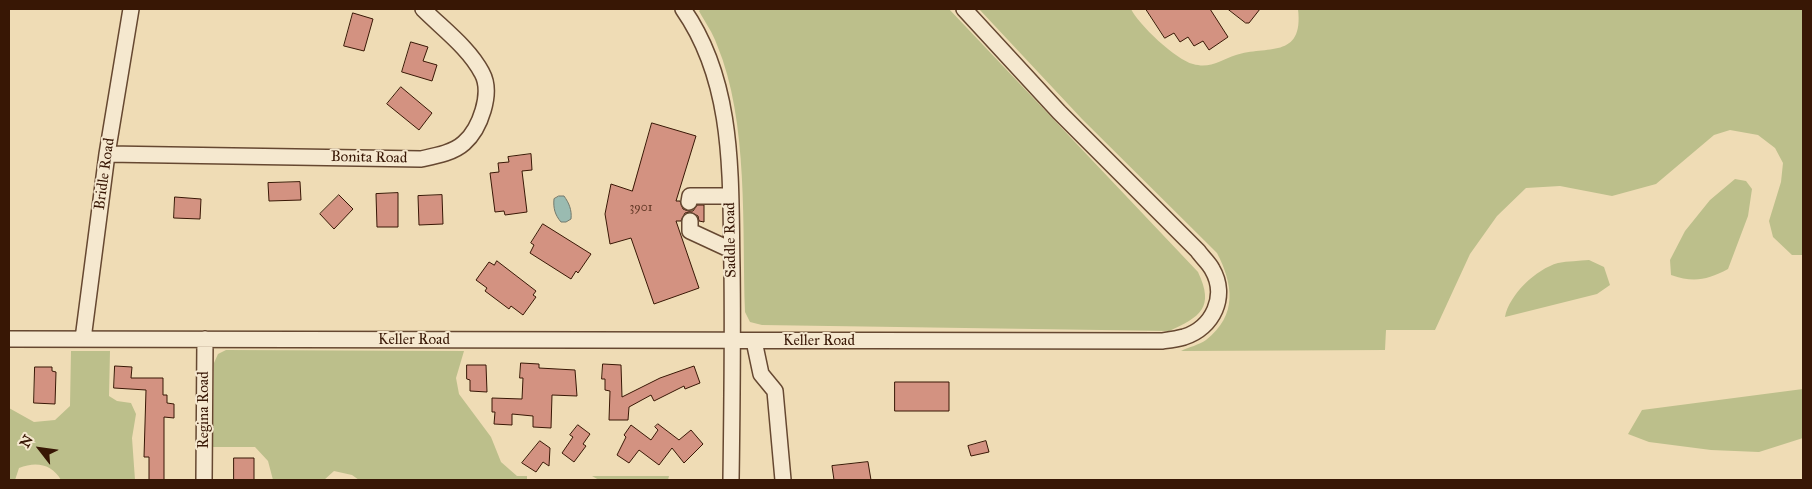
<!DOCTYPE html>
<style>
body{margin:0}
#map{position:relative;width:1812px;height:489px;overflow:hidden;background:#efdcb5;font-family:"IM FELL Great Primer",serif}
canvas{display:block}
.frame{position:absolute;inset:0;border:10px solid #381705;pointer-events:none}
.north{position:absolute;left:15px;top:424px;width:50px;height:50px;-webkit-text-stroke:4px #f5e8cf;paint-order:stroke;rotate:300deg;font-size:14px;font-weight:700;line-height:20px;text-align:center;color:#381705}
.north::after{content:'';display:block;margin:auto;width:18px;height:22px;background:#381705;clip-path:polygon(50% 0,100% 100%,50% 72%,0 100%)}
</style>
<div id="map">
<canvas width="1812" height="489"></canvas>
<div class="frame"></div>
<div class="north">N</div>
</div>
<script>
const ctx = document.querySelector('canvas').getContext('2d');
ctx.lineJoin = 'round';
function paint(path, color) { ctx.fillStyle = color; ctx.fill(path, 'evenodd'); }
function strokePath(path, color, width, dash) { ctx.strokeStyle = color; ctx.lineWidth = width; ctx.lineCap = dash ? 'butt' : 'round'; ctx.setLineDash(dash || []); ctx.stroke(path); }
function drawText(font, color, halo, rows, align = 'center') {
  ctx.font = font + ' "IM FELL Great Primer",serif'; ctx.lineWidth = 4; ctx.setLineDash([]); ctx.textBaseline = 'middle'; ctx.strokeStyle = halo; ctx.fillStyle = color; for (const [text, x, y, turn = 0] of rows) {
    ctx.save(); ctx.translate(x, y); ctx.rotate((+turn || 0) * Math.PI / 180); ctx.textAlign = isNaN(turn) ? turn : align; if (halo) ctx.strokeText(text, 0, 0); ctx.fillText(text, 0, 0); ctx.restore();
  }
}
const green = new Path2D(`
 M 701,9 L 949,9 L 1198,272 C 1215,308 1200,317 1169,331 L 762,325 L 750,322 L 745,312 C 742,230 749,121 717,45 C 713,33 705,22 699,11 Z
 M 979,9 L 1131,9 C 1138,24 1176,60 1193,64 C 1210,69 1221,60 1236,55 C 1266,45 1304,60 1298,9 L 1803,9 L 1803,255 L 1792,255 L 1773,237 L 1769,221 L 1781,182 L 1783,163 L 1775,148 L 1758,135 L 1730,130 L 1714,135 L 1656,184 L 1612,196 L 1560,186 L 1526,188 L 1497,216 L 1470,254 L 1435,330 L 1386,330 L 1385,350 L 1181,351 C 1189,347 1199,345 1206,340 C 1238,315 1233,284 1217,253 L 1082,119 Z
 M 1735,179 L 1746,181 L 1752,189 L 1748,216 L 1728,269 C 1707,280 1694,283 1671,275 L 1670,260 L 1685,231 L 1710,200 Z
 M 1589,260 L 1604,267 L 1610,285 L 1597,294 L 1505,317 C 1509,295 1536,269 1558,263 C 1568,261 1579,261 1589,260 Z
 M 226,350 L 464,351 L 456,378 L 459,394 L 491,437 L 501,462 L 517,476 L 527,476 L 527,480 L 359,480 L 352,475 L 334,471 L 324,480 L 273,480 L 268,461 L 255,447 L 213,447 L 214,363 L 218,354 Z
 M 71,351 L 110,351 L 109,396 L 117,401 L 131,403 L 136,414 L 132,438 L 135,480 L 61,480 C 52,464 36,461 19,468 L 15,480 L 9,480 L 9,408 L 34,422 L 55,420 L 70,406 Z
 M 1803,389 L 1803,438 L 1759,452 L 1711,450 L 1649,442 L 1628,434 L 1642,410 Z
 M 592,476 L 669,476 L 668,480 L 599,480 Z`);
const water = new Path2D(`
 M 559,196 L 564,196 C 569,203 572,210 571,219 L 566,222 L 561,222 C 555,215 553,208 554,199 Z`);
const building = new Path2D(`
 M 1146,9 L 1210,9 L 1228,37 L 1209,50 L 1203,41 L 1194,46 L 1188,37 L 1180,42 L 1174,33 L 1165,38 Z
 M 1228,9 L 1260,9 L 1249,23 L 1246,23 Z
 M 353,13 L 373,19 L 364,51 L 344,46 Z
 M 411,42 L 428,47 L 423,61 L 437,65 L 432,81 L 402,72 Z
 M 401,87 L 432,113 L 419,130 L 387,104 Z
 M 652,123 L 696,136 L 676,201 L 680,201 L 683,209 L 688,211 L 693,211 L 697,205 L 704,205 L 704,222 L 699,221 L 698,216 L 690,212 L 685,213 L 681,221 L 676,221 L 699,288 L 654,304 L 631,238 L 610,244 L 605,214 L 611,184 L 632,191 Z
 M 531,154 L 532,170 L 522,171 L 527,212 L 505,215 L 504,211 L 495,212 L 490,173 L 499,172 L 498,163 L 509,162 L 508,157 Z
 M 300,182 L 301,200 L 269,201 L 268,183 Z
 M 398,193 L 398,227 L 377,227 L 376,194 Z
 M 339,195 L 353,209 L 334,229 L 320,214 Z
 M 442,195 L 443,224 L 419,225 L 418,196 Z
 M 175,197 L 201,199 L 200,219 L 174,218 Z
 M 543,224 L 591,254 L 578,273 L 576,271 L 571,279 L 530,253 L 534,245 L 531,243 Z
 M 497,261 L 536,291 L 533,295 L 536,297 L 523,315 L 511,306 L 509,309 L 485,291 L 487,288 L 476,280 L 489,262 L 494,265 Z
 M 521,363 L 539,364 L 539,368 L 575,370 L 577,396 L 552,395 L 551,428 L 533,427 L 533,416 L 512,414 L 512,425 L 494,424 L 495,412 L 492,412 L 492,398 L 522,399 L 523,378 L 520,378 Z
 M 603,364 L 621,365 L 622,397 L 660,378 L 694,366 L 700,383 L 685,389 L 684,386 L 654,401 L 651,395 L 629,407 L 628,420 L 609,420 L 610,391 L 605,390 L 605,379 L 602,379 Z
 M 467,365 L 486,365 L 487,392 L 470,391 L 470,380 L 467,379 Z
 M 115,366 L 132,367 L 131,378 L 163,378 L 163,395 L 167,395 L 167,403 L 174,404 L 174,418 L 164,417 L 164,480 L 149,480 L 149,457 L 144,457 L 146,390 L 114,388 Z
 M 35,367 L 52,367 L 52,371 L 56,372 L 55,404 L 34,403 Z
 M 895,382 L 949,382 L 949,411 L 895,411 Z
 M 658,424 L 679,440 L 691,430 L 703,444 L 684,463 L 672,448 L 659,465 L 639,450 L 629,463 L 617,455 L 626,437 L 624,435 L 631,425 L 651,440 L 658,430 L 655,427 Z
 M 578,425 L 590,434 L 583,444 L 586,446 L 574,462 L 562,453 L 573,437 L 570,435 Z
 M 540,441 L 550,448 L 549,466 L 543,462 L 536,472 L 522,463 Z
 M 986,441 L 989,452 L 971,456 L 968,446 Z
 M 234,458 L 254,458 L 254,480 L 234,480 Z
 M 868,462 L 871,480 L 834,480 L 832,466 Z`);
const minor = new Path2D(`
 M 683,9 C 736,85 730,180 732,268 C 733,339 732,410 731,480
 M 107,154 L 421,159 C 435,156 453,153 464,143 C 480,129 493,93 482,73 C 469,48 443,29 423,9
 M 689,202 L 690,196 L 730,196
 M 690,221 L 690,231 L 731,250
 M 9,339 L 1162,341 C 1169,340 1177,339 1184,337 C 1213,328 1228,296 1212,269 C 1209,263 1202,257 1198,251 L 1059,112 L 964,9
 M 83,339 L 107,154 L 131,9
 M 754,341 L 761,374 L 775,391 L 783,480
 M 204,480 L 205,339`);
const numberNames = [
 ["3901",641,208]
];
const streetNames = [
 ["Bonita Road",369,158,1],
 ["Bridle Road",105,174,-82],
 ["Saddle Road",731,240,-91],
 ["Keller Road",414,340],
 ["Keller Road",819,341],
 ["Regina Road",204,410,-90]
];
paint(green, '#bcbf8b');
paint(water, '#9abbb1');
strokePath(water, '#73796c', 1);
paint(building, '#d39281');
strokePath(building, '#381705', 1);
strokePath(minor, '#664831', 18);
strokePath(minor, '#f5e8cf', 15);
drawText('12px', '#5f3624', null, numberNames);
drawText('15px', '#381705', '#f5e8cf', streetNames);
</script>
